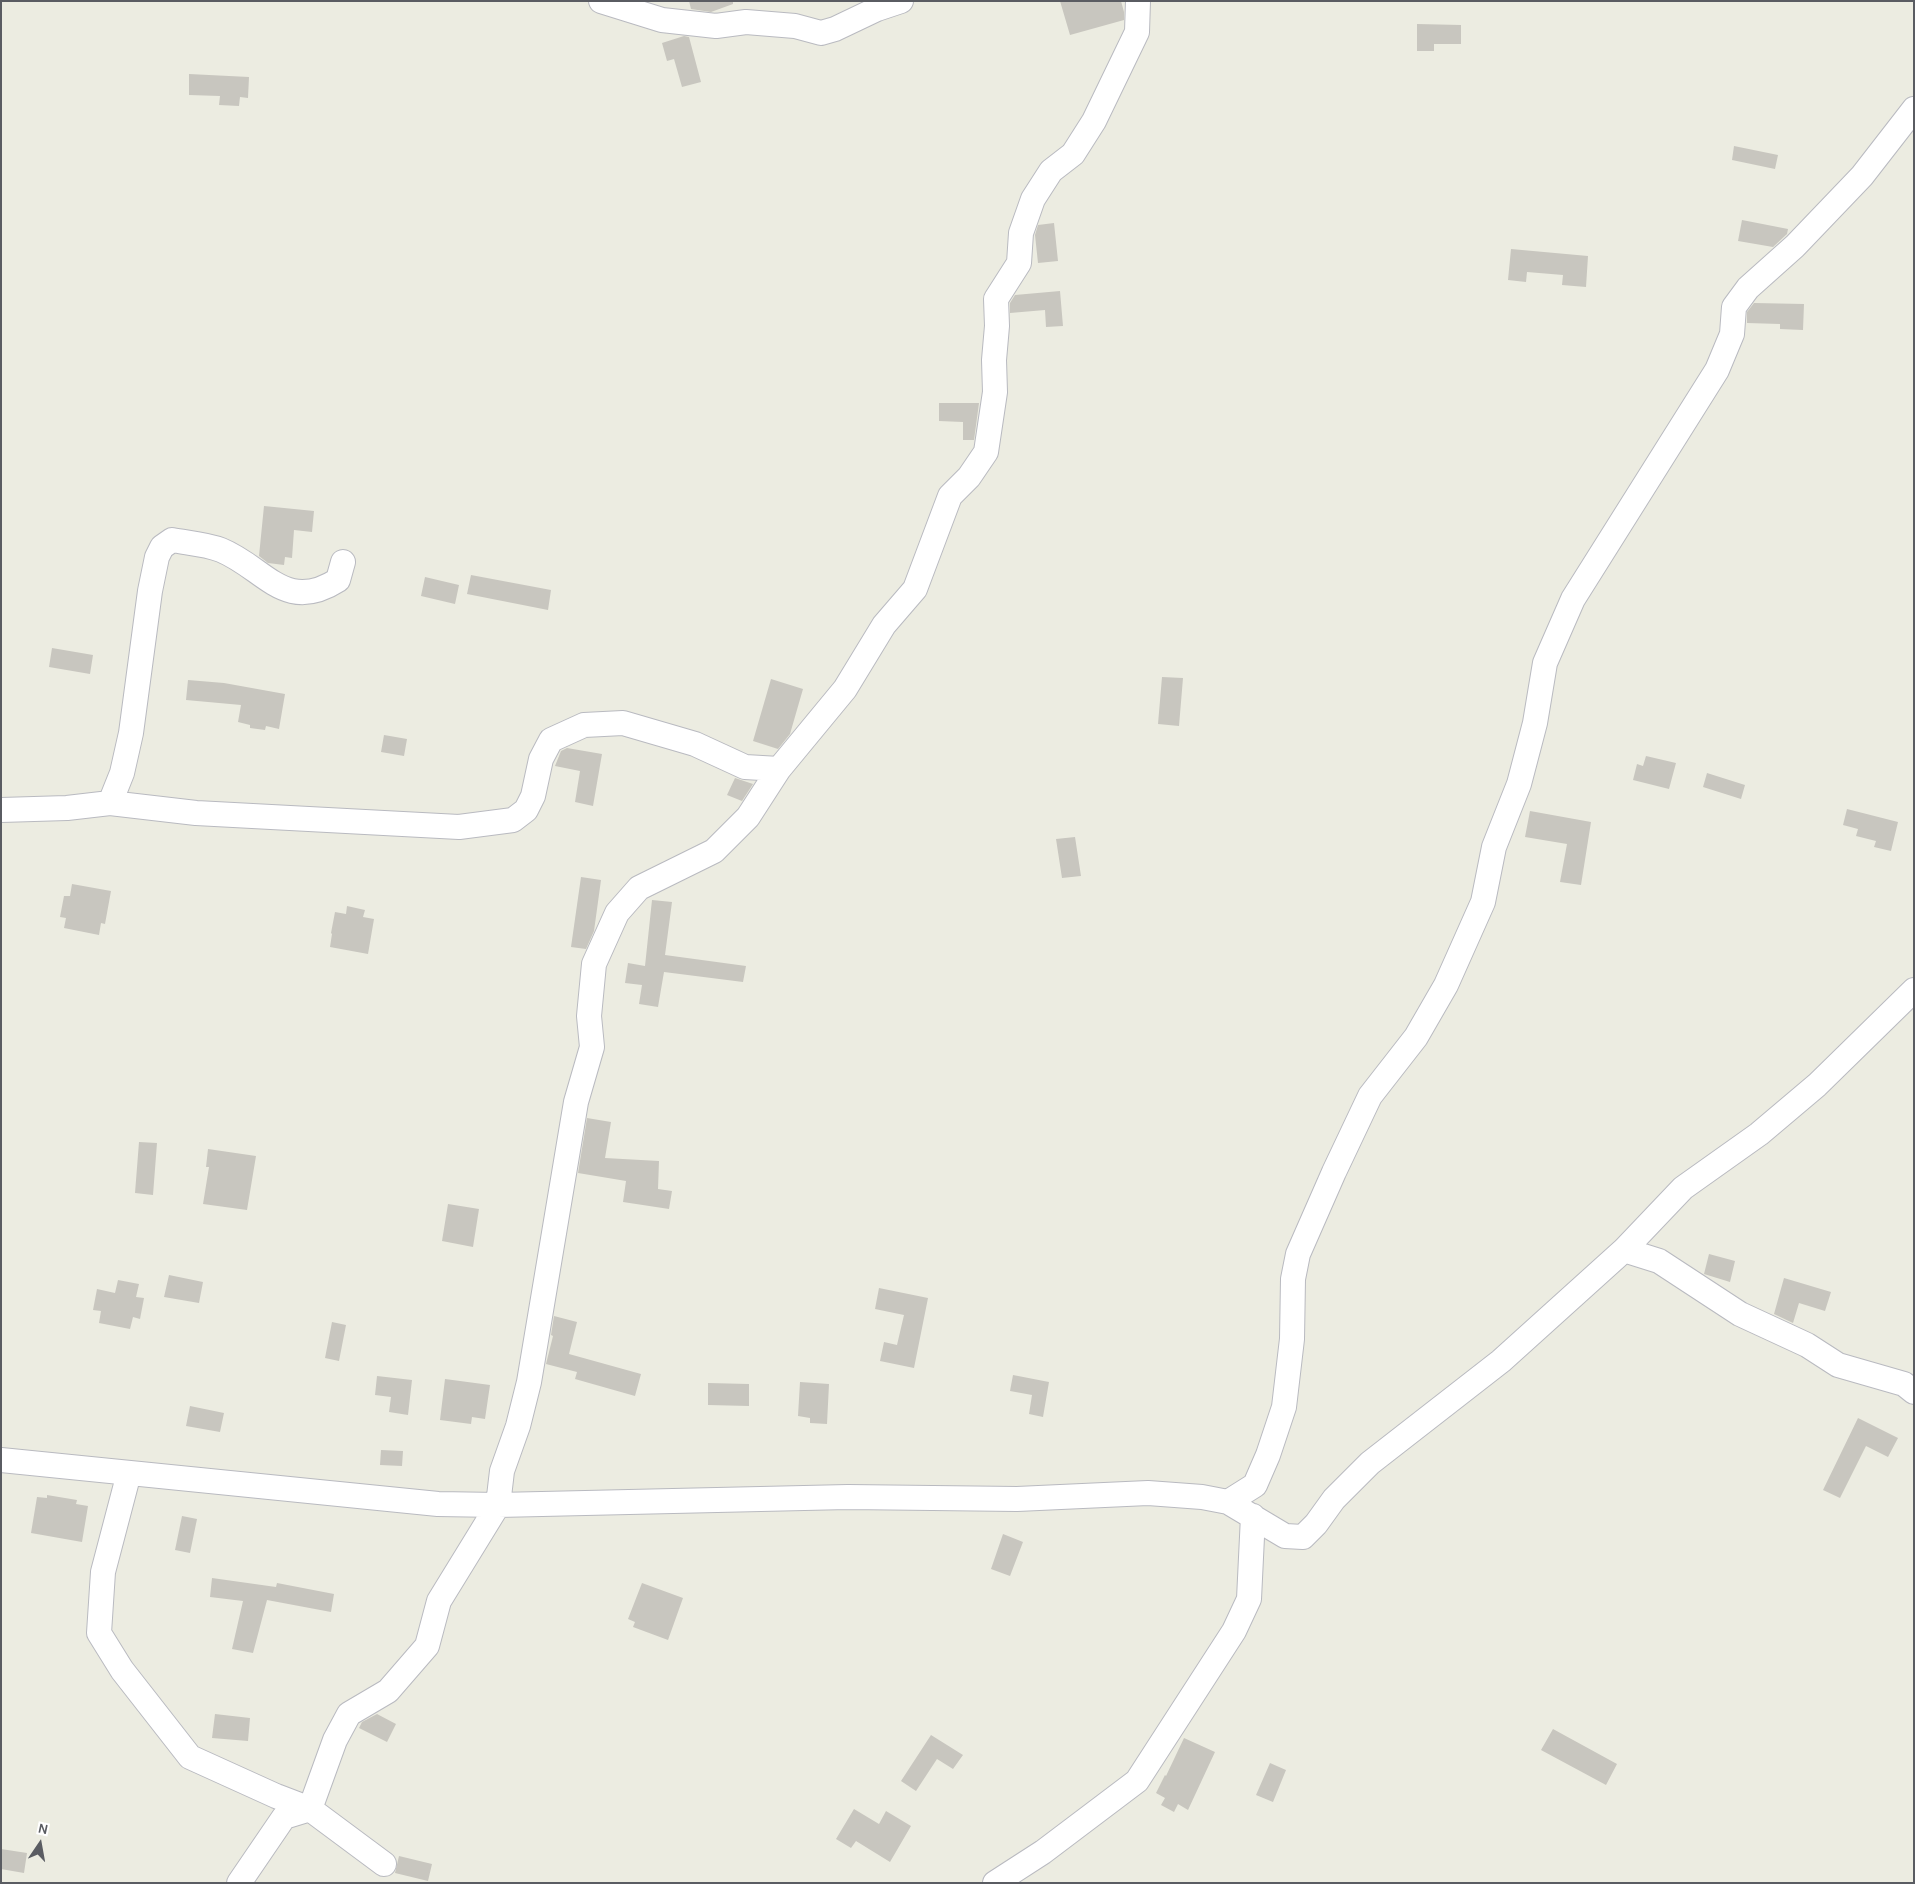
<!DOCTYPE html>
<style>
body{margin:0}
#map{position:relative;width:1915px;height:1884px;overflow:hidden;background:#ecece1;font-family:Karla,sans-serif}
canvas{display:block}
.frame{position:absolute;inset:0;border:2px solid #5a5c62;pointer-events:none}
.north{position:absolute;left:15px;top:1819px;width:50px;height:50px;-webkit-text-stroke:4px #fff;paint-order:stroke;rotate:12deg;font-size:14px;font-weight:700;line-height:20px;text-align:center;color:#5a5c62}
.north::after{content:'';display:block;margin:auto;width:18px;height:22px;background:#5a5c62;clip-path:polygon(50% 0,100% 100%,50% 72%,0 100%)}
</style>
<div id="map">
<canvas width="1915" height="1884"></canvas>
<div class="frame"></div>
<div class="north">N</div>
</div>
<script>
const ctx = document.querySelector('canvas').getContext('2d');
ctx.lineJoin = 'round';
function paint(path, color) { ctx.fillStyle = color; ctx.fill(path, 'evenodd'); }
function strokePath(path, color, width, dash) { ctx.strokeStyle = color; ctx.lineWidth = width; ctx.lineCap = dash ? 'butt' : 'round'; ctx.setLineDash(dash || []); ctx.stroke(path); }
const building = new Path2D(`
 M 689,1 L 733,1 L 733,4 L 711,12 L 691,9 Z
 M 1060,1 L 1121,1 L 1124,12 L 1124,20 L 1070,35 Z
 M 1417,24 L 1461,25 L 1461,44 L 1434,44 L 1434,51 L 1417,51 Z
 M 684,36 L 689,37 L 701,82 L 682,87 L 674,59 L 667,61 L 662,43 Z
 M 189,74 L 249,77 L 248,98 L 240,97 L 239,106 L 219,105 L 220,96 L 189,95 Z
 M 1734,146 L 1778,155 L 1775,169 L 1732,160 Z
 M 1742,220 L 1788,229 L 1787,234 L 1773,247 L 1738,241 Z
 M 1054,223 L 1058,261 L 1038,263 L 1035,235 L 1038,225 Z
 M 1511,249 L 1588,256 L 1586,287 L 1562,285 L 1563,275 L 1527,272 L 1526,282 L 1508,280 Z
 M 1060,291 L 1063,326 L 1046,327 L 1045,310 L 1010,313 L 1010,303 L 1015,295 Z
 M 1754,303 L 1804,304 L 1803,330 L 1780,329 L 1780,324 L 1747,323 L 1747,312 Z
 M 939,403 L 979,403 L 974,440 L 963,440 L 963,422 L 939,421 Z
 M 264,506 L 314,511 L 312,532 L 294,530 L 292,558 L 285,557 L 284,565 L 268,563 L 259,556 Z
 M 471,575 L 551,590 L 548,610 L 467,594 Z
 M 425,577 L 459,585 L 455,604 L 421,596 Z
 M 52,648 L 93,655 L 90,674 L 49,667 Z
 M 1162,677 L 1183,678 L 1179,726 L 1158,724 Z
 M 771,679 L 803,689 L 790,734 L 778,749 L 753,741 Z
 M 188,680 L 224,683 L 285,694 L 279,729 L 266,726 L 265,730 L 250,728 L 250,725 L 238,722 L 241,705 L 186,700 Z
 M 384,735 L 407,739 L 404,756 L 381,752 Z
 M 567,748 L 602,754 L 593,806 L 575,802 L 580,771 L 555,766 L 561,751 Z
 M 1646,756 L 1676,763 L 1669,789 L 1633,780 L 1637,764 L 1643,766 Z
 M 1707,773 L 1745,785 L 1741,799 L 1703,787 Z
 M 735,778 L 753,784 L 742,801 L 727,795 Z
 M 1847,809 L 1898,822 L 1891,851 L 1874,847 L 1876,841 L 1856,836 L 1858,829 L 1843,825 Z
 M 1530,811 L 1591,822 L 1581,885 L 1560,882 L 1567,844 L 1525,837 Z
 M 1075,837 L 1081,876 L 1062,878 L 1056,839 Z
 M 581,877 L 601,880 L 594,931 L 586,949 L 571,947 Z
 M 72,884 L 111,891 L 105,924 L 101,923 L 99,935 L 64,928 L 66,918 L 60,917 L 64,896 L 70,896 Z
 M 652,900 L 672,902 L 665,955 L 746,966 L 743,982 L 664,972 L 658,1007 L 639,1004 L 642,985 L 625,983 L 628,963 L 645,966 Z
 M 347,906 L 365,910 L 363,917 L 374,919 L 368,954 L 330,947 L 332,934 L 331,933 L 335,912 L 346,914 Z
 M 587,1118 L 611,1122 L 605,1158 L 659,1161 L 658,1189 L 672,1191 L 669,1209 L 623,1202 L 626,1181 L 578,1173 Z
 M 139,1142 L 157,1143 L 153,1195 L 135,1193 Z
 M 208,1149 L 256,1156 L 247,1210 L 203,1204 L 209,1167 L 206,1167 Z
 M 448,1204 L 479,1209 L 473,1247 L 442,1241 Z
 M 1709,1254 L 1735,1261 L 1730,1282 L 1704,1274 Z
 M 169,1275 L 203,1282 L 199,1303 L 164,1297 Z
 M 1784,1278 L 1831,1292 L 1825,1311 L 1799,1303 L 1793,1323 L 1774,1314 Z
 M 118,1280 L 139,1284 L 136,1297 L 144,1298 L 140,1319 L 133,1317 L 130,1329 L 99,1323 L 101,1311 L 93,1310 L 97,1289 L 115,1293 Z
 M 879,1288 L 928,1298 L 914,1368 L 880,1361 L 884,1342 L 897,1345 L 904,1315 L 875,1309 Z
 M 554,1316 L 577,1322 L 569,1354 L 641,1374 L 635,1396 L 575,1379 L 577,1372 L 546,1364 L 553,1336 L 551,1335 Z
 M 332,1322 L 346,1325 L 339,1361 L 325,1358 Z
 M 1013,1375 L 1049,1382 L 1043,1417 L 1029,1414 L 1032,1395 L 1010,1391 Z
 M 377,1376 L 412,1380 L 408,1415 L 389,1412 L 391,1397 L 375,1395 Z
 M 445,1379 L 490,1385 L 485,1419 L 472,1417 L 471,1424 L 440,1420 Z
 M 800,1382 L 829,1384 L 827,1424 L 810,1423 L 810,1418 L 798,1416 Z
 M 708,1383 L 749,1384 L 749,1406 L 708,1405 Z
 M 190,1406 L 224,1413 L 220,1432 L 186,1426 Z
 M 1858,1418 L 1898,1438 L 1888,1457 L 1866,1446 L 1840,1498 L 1823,1490 Z
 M 381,1450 L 403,1451 L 402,1466 L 380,1465 Z
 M 47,1495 L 77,1500 L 76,1504 L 88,1506 L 82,1542 L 31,1533 L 37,1497 L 47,1498 Z
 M 182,1516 L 197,1519 L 190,1553 L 175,1550 Z
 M 1003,1534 L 1023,1542 L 1010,1576 L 991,1569 Z
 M 212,1578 L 276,1587 L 277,1583 L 334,1594 L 331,1612 L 267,1600 L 253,1653 L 232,1649 L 243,1601 L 210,1597 Z
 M 642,1583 L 683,1598 L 668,1640 L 633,1627 L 635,1622 L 628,1619 Z
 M 215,1714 L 250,1718 L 248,1741 L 212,1738 Z
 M 377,1714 L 396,1724 L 387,1742 L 359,1728 L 362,1722 Z
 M 1553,1729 L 1617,1764 L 1606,1785 L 1541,1750 Z
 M 931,1735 L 963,1755 L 953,1769 L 937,1759 L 916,1791 L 901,1781 Z
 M 1184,1738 L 1215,1752 L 1188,1810 L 1178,1804 L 1174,1812 L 1161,1805 L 1165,1798 L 1156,1793 L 1165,1775 L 1166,1776 Z
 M 1270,1763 L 1286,1770 L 1273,1802 L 1256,1795 Z
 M 854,1809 L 879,1824 L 886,1811 L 911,1826 L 890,1862 L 856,1841 L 851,1848 L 836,1839 Z
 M 1,1849 L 27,1853 L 24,1873 L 1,1869 Z
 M 399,1856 L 432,1864 L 428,1881 L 395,1873 Z`);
const minor = new Path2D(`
 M 601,1 L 662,20 L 716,26 L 746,22 L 795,26 L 821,33 L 835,29 L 877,9 L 901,1
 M 110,803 L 122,773 L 131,733 L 150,591 L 157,557 L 162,547 L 172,540 C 188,543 206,544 221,550 C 265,568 285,614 338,580 L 343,562
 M 1,810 L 67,808 L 110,803 L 196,813 L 459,827 L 513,820 L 526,810 L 533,796 L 541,759 L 551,740 L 584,725 L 623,723 L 695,744 L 745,767 L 779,769
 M 1624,1250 L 1659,1261 L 1740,1314 L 1807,1345 L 1838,1365 L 1904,1384 L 1914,1392
 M 1,1460 L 438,1504 L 498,1505 L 848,1497 L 1017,1499 L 1148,1493 L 1202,1497 L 1228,1502 L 1285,1536 L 1303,1537 L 1316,1524 L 1334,1499 L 1370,1463 L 1501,1361 L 1624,1250 L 1683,1188 L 1759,1134 L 1817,1085 L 1914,990
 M 129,1473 L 103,1572 L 99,1633 L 122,1670 L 190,1757 L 276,1796 L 310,1809 L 384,1864
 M 1228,1502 L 1255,1485 L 1268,1455 L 1284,1407 L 1292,1339 L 1293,1279 L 1298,1254 L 1334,1172 L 1370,1096 L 1416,1037 L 1446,985 L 1483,902 L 1494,847 L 1519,784 L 1535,723 L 1545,663 L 1573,599 L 1717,370 L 1732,334 L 1734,307 L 1748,288 L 1795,246 L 1862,176 L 1914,109
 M 239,1883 L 284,1817 L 310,1809 L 335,1740 L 349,1714 L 388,1691 L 427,1646 L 439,1601 L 498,1505 L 502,1471 L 518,1426 L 529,1382 L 576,1102 L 592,1047 L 589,1016 L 594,964 L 617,913 L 639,888 L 714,851 L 748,817 L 779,769 L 845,689 L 884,625 L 915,589 L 950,496 L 969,477 L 986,452 L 995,392 L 994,360 L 997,326 L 996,299 L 1019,263 L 1021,233 L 1033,199 L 1051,171 L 1073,154 L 1094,121 L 1137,32 L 1138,1
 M 995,1883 L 1043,1852 L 1137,1781 L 1234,1631 L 1249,1599 L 1253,1516`);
paint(building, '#c8c6bf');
strokePath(minor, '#b9bac0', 26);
strokePath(minor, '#fff', 24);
</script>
